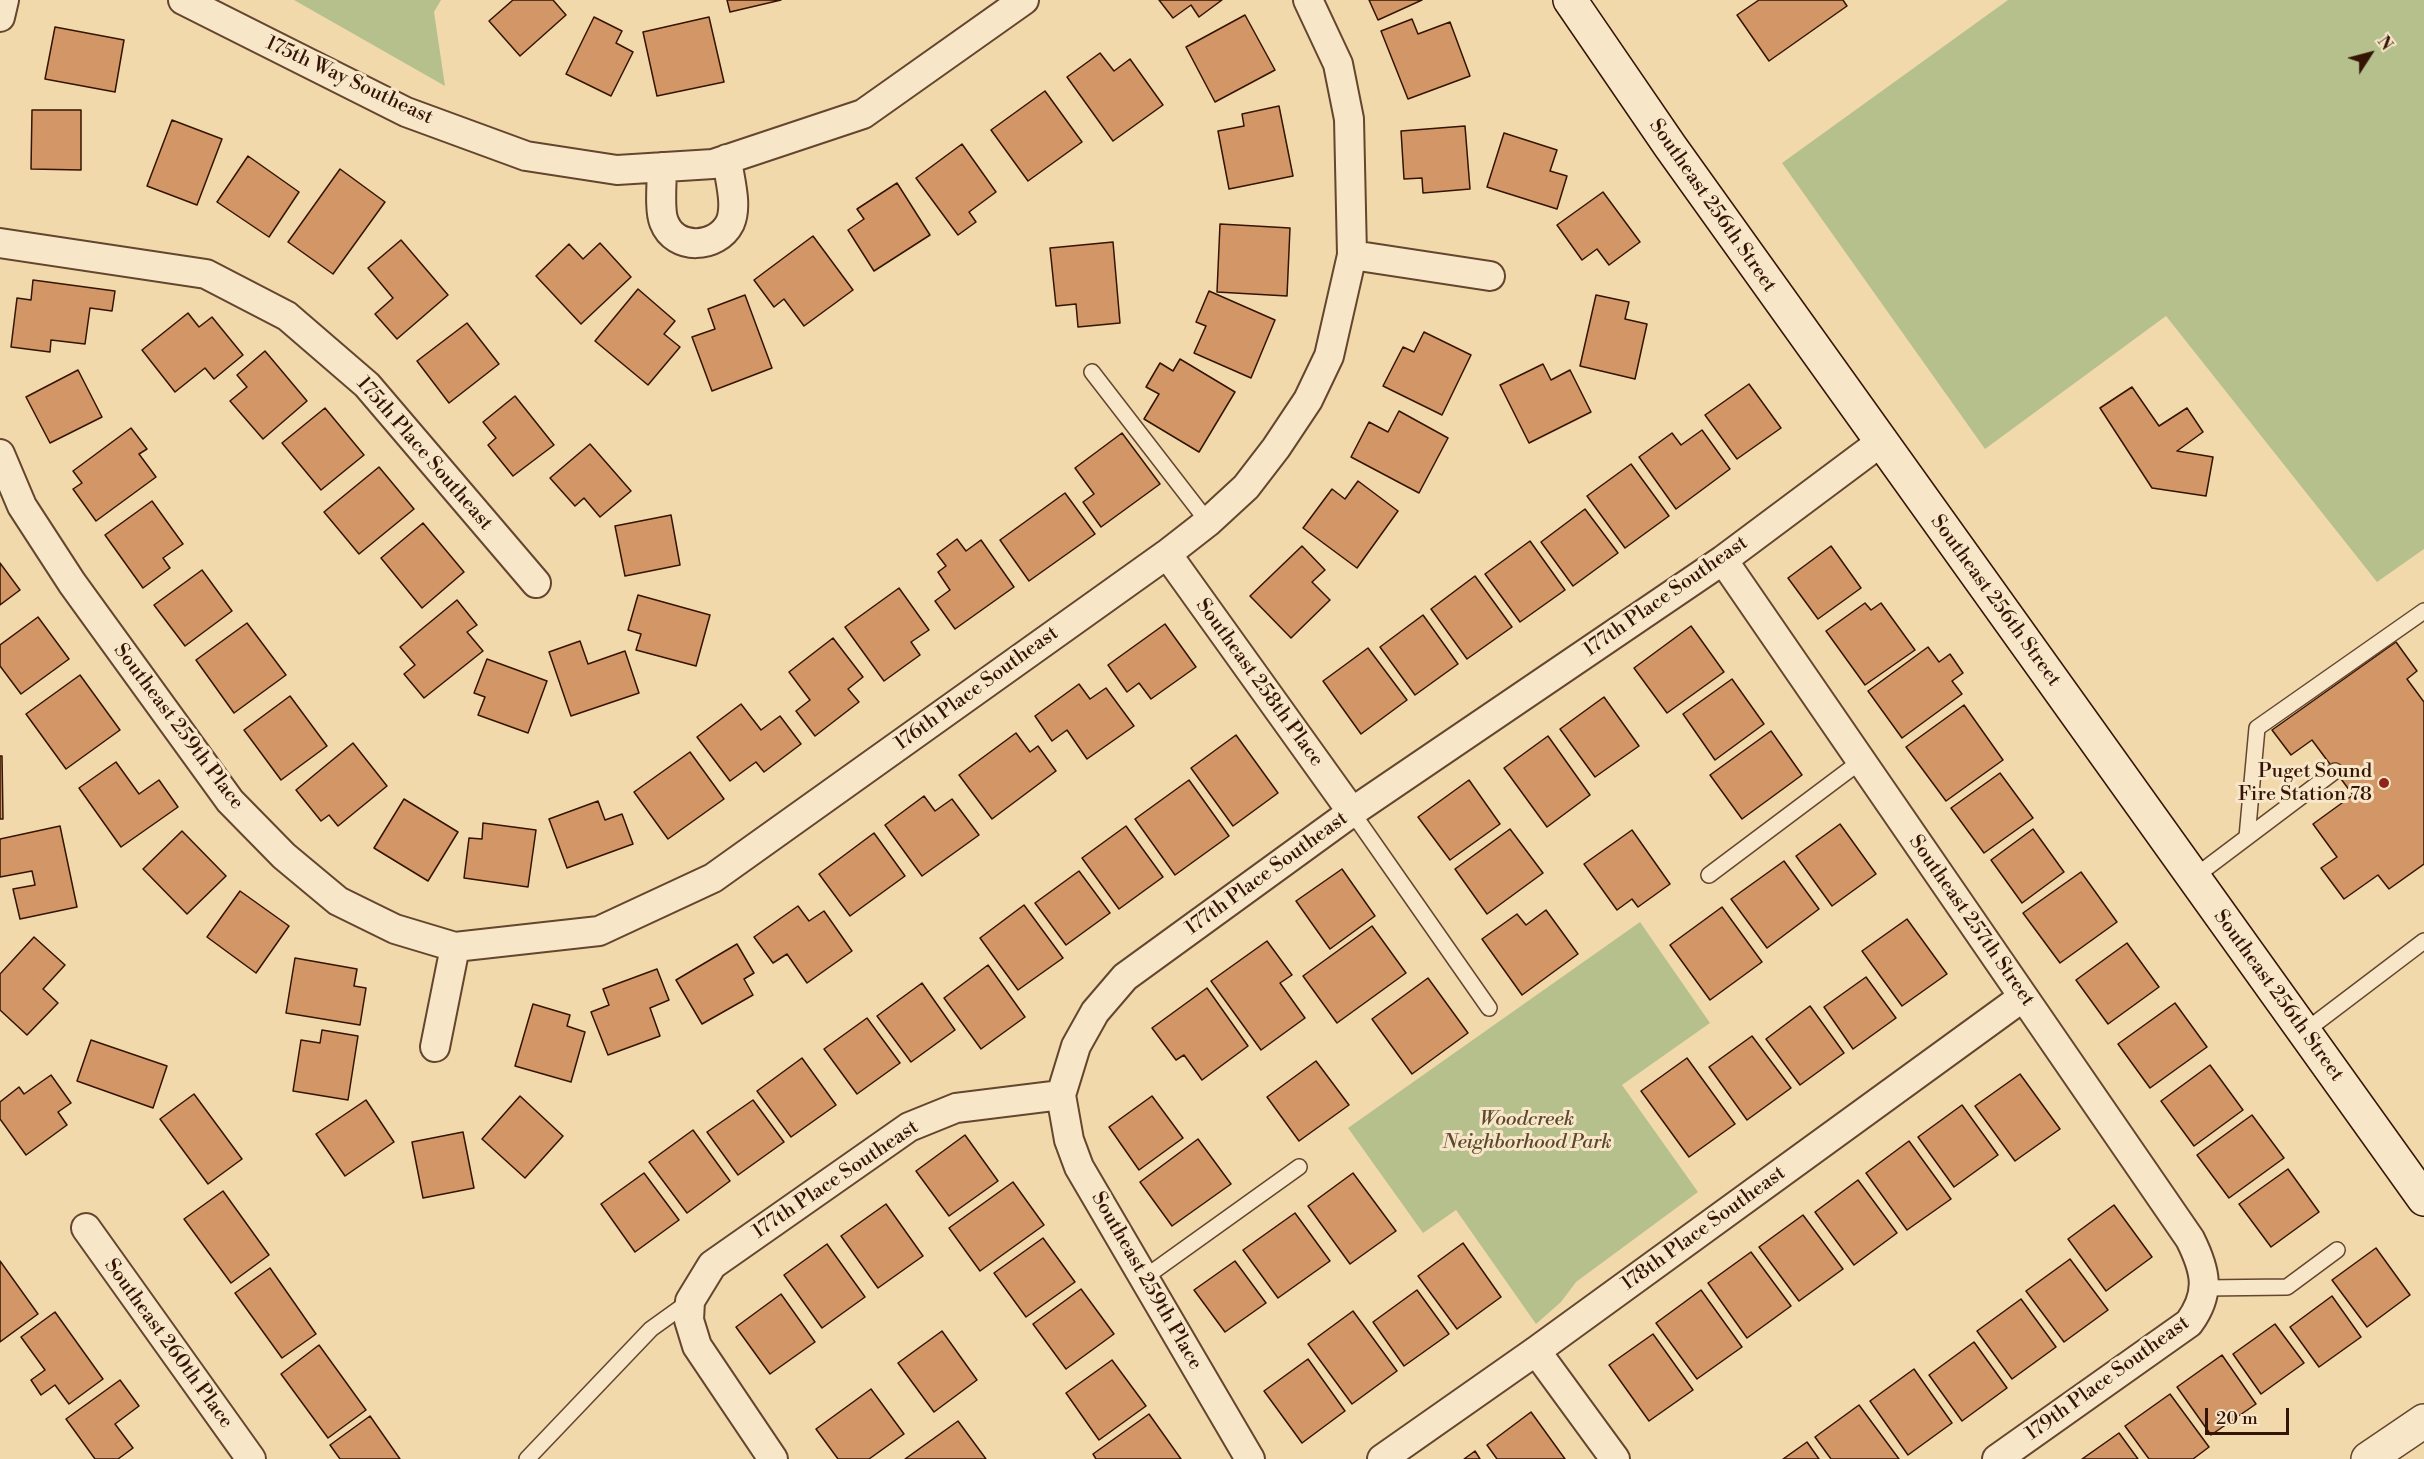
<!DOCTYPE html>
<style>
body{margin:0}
#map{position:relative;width:2424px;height:1459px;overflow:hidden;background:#f2d9ab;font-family:"Libre Bodoni",serif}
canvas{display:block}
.north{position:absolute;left:2340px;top:24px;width:60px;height:60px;-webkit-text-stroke:4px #f7e6c8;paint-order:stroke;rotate:54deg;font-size:16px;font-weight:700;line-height:24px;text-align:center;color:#341404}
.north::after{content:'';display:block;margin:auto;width:21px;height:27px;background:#341404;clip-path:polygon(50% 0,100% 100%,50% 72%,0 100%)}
.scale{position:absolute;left:2205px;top:1408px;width:84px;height:27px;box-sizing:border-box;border:3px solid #341404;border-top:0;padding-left:8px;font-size:18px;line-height:21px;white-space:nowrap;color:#341404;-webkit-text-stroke:4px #f7e6c8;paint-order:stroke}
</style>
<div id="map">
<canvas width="2424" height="1459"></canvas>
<div class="north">N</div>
<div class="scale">20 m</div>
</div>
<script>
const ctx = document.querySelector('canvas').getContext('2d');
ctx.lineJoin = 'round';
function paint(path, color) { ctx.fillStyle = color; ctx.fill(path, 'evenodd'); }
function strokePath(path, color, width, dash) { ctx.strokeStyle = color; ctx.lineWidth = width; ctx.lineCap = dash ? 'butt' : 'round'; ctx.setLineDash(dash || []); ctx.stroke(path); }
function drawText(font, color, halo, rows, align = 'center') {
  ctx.font = font + ' "Libre Bodoni",serif'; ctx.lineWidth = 6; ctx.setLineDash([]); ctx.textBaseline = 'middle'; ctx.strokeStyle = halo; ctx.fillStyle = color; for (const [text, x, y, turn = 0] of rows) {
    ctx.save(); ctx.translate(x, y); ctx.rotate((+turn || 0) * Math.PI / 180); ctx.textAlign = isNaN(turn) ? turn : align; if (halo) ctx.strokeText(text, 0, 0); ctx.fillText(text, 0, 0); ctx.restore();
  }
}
const green = new Path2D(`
 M 294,0 L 441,0 L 434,12 L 445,86 Z
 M 2008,0 L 2424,0 L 2424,549 L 2377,582 L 2166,316 L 1985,449 L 1782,163 Z
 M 1640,922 L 1710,1023 L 1622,1085 L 1698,1192 L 1576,1282 L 1561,1302 L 1536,1324 L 1456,1210 L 1423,1233 L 1348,1128 Z`);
const building = new Path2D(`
 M 513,0 L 553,0 L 566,15 L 520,56 L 489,21 Z
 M 727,0 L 781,0 L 730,12 Z
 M 1159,0 L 1222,0 L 1199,17 L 1191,5 L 1173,18 Z
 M 1369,0 L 1422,0 L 1378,20 Z
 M 1759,0 L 1843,0 L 1847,6 L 1769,61 L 1737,15 Z
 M 1245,15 L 1275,70 L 1215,102 L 1186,47 Z
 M 594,17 L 622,31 L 616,43 L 633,52 L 611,96 L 566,74 Z
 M 709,17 L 724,82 L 657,96 L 643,32 Z
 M 1412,19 L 1418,34 L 1450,22 L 1470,76 L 1408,99 L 1381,31 Z
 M 55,27 L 124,40 L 115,92 L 45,79 Z
 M 1100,53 L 1114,71 L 1130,59 L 1163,105 L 1113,141 L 1067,77 Z
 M 1045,91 L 1082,142 L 1028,181 L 991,130 Z
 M 1279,106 L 1293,176 L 1229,189 L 1218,131 L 1244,126 L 1242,114 Z
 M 32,110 L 81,110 L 81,170 L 31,169 Z
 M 172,120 L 222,139 L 197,205 L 147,186 Z
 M 1465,126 L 1470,189 L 1423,193 L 1422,178 L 1404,179 L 1401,131 Z
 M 1504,133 L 1557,150 L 1550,171 L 1567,176 L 1557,209 L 1487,187 Z
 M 962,144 L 996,192 L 969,212 L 976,222 L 958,235 L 916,178 Z
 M 248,156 L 299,192 L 269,237 L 217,202 Z
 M 340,169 L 385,202 L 333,274 L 288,242 Z
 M 897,183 L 930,235 L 874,271 L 848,230 L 864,219 L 857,209 Z
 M 1603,192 L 1640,242 L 1609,265 L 1597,249 L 1582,260 L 1557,225 Z
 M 1220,224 L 1290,228 L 1287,296 L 1217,292 Z
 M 813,236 L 853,290 L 804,326 L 784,299 L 774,307 L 754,280 Z
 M 401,240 L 448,295 L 397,339 L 375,314 L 393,298 L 368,268 Z
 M 1113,242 L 1120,323 L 1078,327 L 1076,304 L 1056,306 L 1050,248 Z
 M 600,243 L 631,277 L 581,324 L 536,276 L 569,244 L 583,259 Z
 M 33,280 L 115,291 L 112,311 L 90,308 L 85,344 L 51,340 L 50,352 L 11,347 L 17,298 L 31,300 Z
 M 638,289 L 675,321 L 664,334 L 680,347 L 648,385 L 595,341 Z
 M 1209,291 L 1275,320 L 1251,378 L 1194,353 L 1206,326 L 1196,322 Z
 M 745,295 L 772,368 L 712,391 L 692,337 L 715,329 L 708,309 Z
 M 1596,295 L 1629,302 L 1625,319 L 1647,324 L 1635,379 L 1580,366 Z
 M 188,313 L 199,327 L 212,317 L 243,355 L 214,379 L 205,368 L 175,392 L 142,350 Z
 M 467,323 L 499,364 L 449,403 L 417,361 Z
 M 1424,332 L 1471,355 L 1442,415 L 1383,386 L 1403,347 L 1414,352 Z
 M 265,351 L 307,401 L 263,439 L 230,401 L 247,387 L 237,375 Z
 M 1180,359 L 1235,392 L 1199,452 L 1144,419 L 1159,394 L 1146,387 L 1160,363 L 1173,371 Z
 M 1543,364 L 1551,380 L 1570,370 L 1591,412 L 1529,443 L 1500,385 Z
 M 78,370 L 102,417 L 50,443 L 26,397 Z
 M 1749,384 L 1781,428 L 1737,459 L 1705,415 Z
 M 2132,387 L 2159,426 L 2187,408 L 2203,432 L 2177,451 L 2213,457 L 2206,496 L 2152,488 L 2100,408 Z
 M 515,396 L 554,445 L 513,476 L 488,445 L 496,438 L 483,422 Z
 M 325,408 L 364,455 L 321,490 L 282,443 Z
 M 1399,411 L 1448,438 L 1419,493 L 1351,457 L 1369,422 L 1388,432 Z
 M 131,428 L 147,449 L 139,454 L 156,477 L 96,521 L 73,489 L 82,483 L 73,471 Z
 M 1702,430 L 1730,469 L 1676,509 L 1639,457 L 1672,433 L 1681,445 Z
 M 1122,433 L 1160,484 L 1101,527 L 1083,502 L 1094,494 L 1075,468 Z
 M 590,444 L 631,491 L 600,517 L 584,498 L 575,506 L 550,478 Z
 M 1631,464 L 1669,516 L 1625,548 L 1587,496 Z
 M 379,467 L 414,509 L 359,554 L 324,512 Z
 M 1358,481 L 1398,511 L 1357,568 L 1303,528 L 1332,489 L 1345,499 Z
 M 1065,493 L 1095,534 L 1029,581 L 1000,540 Z
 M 152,501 L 183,544 L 163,558 L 170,568 L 143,588 L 105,535 Z
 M 1585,509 L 1618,553 L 1573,586 L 1541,542 Z
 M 671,515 L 680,565 L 625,576 L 615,526 Z
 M 423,523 L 464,572 L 422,608 L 381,558 Z
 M 957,539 L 966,551 L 981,540 L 1014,587 L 955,629 L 935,601 L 950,590 L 938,572 L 946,566 L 937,554 Z
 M 1530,541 L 1565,590 L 1520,622 L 1485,574 Z
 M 1302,546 L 1325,570 L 1312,582 L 1330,600 L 1291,638 L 1250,596 Z
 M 1831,546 L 1861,588 L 1818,619 L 1788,578 Z
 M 0,563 L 20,590 L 0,605 Z
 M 202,570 L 232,611 L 185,646 L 154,605 Z
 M 1475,576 L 1512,627 L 1467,659 L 1431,609 Z
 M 899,588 L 929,630 L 911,642 L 920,655 L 884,681 L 845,627 Z
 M 638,595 L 710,615 L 696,666 L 636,650 L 641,634 L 628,630 Z
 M 457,600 L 477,625 L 467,632 L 483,651 L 424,698 L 404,674 L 415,665 L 400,647 Z
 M 1865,603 L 1871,610 L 1881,603 L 1915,650 L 1865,685 L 1826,631 Z
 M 1423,615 L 1458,664 L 1415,695 L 1380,647 Z
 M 38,617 L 69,659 L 21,694 L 0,666 L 0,645 Z
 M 247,623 L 286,675 L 234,713 L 196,660 Z
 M 1165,624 L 1196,667 L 1151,699 L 1139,683 L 1127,692 L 1108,665 Z
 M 1691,626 L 1724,672 L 1667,713 L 1634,668 Z
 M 833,638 L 863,677 L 848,689 L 859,702 L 815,736 L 796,711 L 810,700 L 789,672 Z
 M 580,641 L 588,664 L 625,651 L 639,693 L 571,716 L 549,652 Z
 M 2396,642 L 2417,671 L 2407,679 L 2424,702 L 2424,864 L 2389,889 L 2378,875 L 2344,899 L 2321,868 L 2337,857 L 2313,824 L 2353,795 L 2312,740 L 2291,755 L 2272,730 Z
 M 1928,647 L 1939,662 L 1950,654 L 1963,673 L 1952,681 L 1962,694 L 1902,738 L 1868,691 Z
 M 1368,648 L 1407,700 L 1361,734 L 1323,681 Z
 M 487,659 L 547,681 L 528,733 L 478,715 L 485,697 L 474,693 Z
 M 80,675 L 120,730 L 66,769 L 26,714 Z
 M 1732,679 L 1764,724 L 1715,760 L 1683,714 Z
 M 1079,684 L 1090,699 L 1106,688 L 1134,726 L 1087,759 L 1067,730 L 1052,741 L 1035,716 Z
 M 290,696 L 327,746 L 281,780 L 244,730 Z
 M 1604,697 L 1639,746 L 1595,777 L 1560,729 Z
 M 741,704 L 761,730 L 780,716 L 801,744 L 764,772 L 756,762 L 730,781 L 697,737 Z
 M 1964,705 L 2003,760 L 1946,801 L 1906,747 Z
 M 1771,731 L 1802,775 L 1742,819 L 1710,775 Z
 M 1016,733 L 1030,752 L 1038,746 L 1056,771 L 992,819 L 959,775 Z
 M 1236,735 L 1278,793 L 1233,826 L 1191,768 Z
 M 1548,736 L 1590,795 L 1547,827 L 1504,768 Z
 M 353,743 L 387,786 L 338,826 L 329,815 L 321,821 L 296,790 Z
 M 690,752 L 724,799 L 668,839 L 634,792 Z
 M 0,756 L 2,756 L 3,819 L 0,819 Z
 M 116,762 L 139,794 L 159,780 L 178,807 L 121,847 L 79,788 Z
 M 2000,773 L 2033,818 L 1984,853 L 1951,808 Z
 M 1189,780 L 1229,836 L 1175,875 L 1135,819 Z
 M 1469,780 L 1500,824 L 1450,860 L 1418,817 Z
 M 924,796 L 935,811 L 952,799 L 979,835 L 922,876 L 885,825 Z
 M 404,799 L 458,832 L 428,881 L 374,848 Z
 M 598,801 L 605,820 L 622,814 L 633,844 L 567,868 L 549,819 Z
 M 483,823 L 536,830 L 528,887 L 464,878 L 469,838 L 482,839 Z
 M 1840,824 L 1876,874 L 1832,906 L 1796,856 Z
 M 60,826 L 77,907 L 20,919 L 13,889 L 35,885 L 32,871 L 0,877 L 0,839 Z
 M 1126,826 L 1163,877 L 1119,909 L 1082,858 Z
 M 1510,829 L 1543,873 L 1487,914 L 1455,869 Z
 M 2033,829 L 2064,872 L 2022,903 L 1991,860 Z
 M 1632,830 L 1670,884 L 1638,907 L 1632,899 L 1617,910 L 1584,864 Z
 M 182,831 L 226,876 L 187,914 L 143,869 Z
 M 874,833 L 905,876 L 850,916 L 819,874 Z
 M 1784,861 L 1819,909 L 1767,948 L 1731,899 Z
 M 1342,869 L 1375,916 L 1330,949 L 1296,901 Z
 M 1079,871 L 1110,913 L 1066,945 L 1035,903 Z
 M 2081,872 L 2117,922 L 2060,963 L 2023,913 Z
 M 240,891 L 289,926 L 256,973 L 207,937 Z
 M 1024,905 L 1063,958 L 1018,990 L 980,938 Z
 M 798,906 L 809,921 L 824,911 L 852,951 L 807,983 L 787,954 L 773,963 L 754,937 Z
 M 1722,907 L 1762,962 L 1710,1000 L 1670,945 Z
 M 1546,910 L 1578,954 L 1522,995 L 1482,939 L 1517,914 L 1526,925 Z
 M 1907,919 L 1947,974 L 1902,1006 L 1862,951 Z
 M 1372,926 L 1406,973 L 1337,1023 L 1303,976 Z
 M 34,937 L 65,965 L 43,989 L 58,1003 L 27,1035 L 0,1010 L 0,974 Z
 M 1267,941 L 1292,975 L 1280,983 L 1305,1018 L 1261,1050 L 1211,981 Z
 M 2127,943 L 2159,987 L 2108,1024 L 2076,980 Z
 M 737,944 L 754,973 L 744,979 L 753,995 L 702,1024 L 676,980 Z
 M 295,958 L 357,969 L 354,986 L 366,988 L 360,1025 L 286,1013 Z
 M 988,965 L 1025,1017 L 981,1049 L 944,998 Z
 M 657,969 L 669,1000 L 650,1008 L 660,1036 L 608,1055 L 591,1012 L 609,1005 L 603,989 Z
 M 1866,977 L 1896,1018 L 1853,1049 L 1824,1007 Z
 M 1428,978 L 1468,1033 L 1412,1074 L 1372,1019 Z
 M 922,983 L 955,1030 L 911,1062 L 877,1016 Z
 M 1207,988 L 1248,1046 L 1202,1080 L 1184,1055 L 1176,1060 L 1152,1028 Z
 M 2175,1003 L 2207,1047 L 2150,1088 L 2118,1044 Z
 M 533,1004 L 570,1015 L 567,1026 L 585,1032 L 571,1082 L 515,1066 Z
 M 1810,1006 L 1844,1053 L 1800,1085 L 1766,1039 Z
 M 867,1018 L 900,1063 L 857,1094 L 824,1049 Z
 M 322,1030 L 358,1036 L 348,1100 L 293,1091 L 301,1040 L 320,1043 Z
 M 1752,1036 L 1791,1088 L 1747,1120 L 1709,1067 Z
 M 91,1040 L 167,1066 L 153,1108 L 77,1081 Z
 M 802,1058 L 836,1105 L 791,1137 L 757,1091 Z
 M 1687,1058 L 1735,1124 L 1689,1157 L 1641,1091 Z
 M 1316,1061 L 1349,1105 L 1299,1141 L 1267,1097 Z
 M 2210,1065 L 2243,1110 L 2194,1146 L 2161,1101 Z
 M 2020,1074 L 2060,1129 L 2015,1161 L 1975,1106 Z
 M 51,1075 L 71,1103 L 58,1112 L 67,1125 L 26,1155 L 0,1119 L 0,1102 L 19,1087 L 24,1094 Z
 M 194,1094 L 242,1159 L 208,1184 L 160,1119 Z
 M 520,1096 L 563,1136 L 525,1178 L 482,1139 Z
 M 1152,1096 L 1183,1138 L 1139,1170 L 1109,1127 Z
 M 366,1100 L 394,1142 L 345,1176 L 316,1134 Z
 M 753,1100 L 784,1142 L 738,1175 L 707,1132 Z
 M 1962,1105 L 1998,1155 L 1954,1187 L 1918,1137 Z
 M 2252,1115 L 2284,1158 L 2229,1198 L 2197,1155 Z
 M 693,1130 L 730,1181 L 687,1213 L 649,1162 Z
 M 463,1132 L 474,1188 L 423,1198 L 412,1142 Z
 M 965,1135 L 998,1181 L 949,1216 L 916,1171 Z
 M 1198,1139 L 1231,1184 L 1172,1226 L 1140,1182 Z
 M 1909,1141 L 1951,1199 L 1907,1230 L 1866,1173 Z
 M 2288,1169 L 2319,1212 L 2271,1247 L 2239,1204 Z
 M 644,1173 L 679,1220 L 635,1252 L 601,1204 Z
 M 1353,1173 L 1396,1231 L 1350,1264 L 1308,1206 Z
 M 1858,1180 L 1897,1233 L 1854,1265 L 1815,1212 Z
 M 1013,1182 L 1044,1225 L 980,1271 L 949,1228 Z
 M 223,1191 L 269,1255 L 231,1283 L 184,1219 Z
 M 886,1204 L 923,1256 L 878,1288 L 841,1236 Z
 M 2114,1205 L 2152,1257 L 2106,1291 L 2068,1239 Z
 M 1295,1213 L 1330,1261 L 1278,1298 L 1243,1250 Z
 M 1803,1215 L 1843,1269 L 1799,1301 L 1759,1247 Z
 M 1043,1238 L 1075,1282 L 1026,1317 L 994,1273 Z
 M 1463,1243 L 1501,1297 L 1457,1329 L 1418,1276 Z
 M 827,1244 L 865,1297 L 822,1328 L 784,1275 Z
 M 2376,1248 L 2410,1295 L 2367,1327 L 2332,1280 Z
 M 1751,1252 L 1791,1306 L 1747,1338 L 1708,1283 Z
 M 2070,1259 L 2108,1310 L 2064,1342 L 2026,1291 Z
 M 0,1261 L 38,1314 L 0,1342 Z
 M 1235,1261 L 1266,1303 L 1225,1332 L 1194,1290 Z
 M 270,1268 L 316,1334 L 282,1358 L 235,1293 Z
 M 1081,1289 L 1114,1334 L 1066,1369 L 1033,1324 Z
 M 1417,1290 L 1449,1334 L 1404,1366 L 1373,1322 Z
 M 1701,1290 L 1742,1347 L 1697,1379 L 1656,1323 Z
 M 781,1294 L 815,1342 L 770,1374 L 736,1327 Z
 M 2332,1296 L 2361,1337 L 2319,1367 L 2290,1327 Z
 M 2021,1299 L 2056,1347 L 2012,1379 L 1977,1331 Z
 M 1353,1311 L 1397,1371 L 1352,1404 L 1308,1344 Z
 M 55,1312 L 103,1379 L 69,1404 L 55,1385 L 41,1395 L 31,1380 L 45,1370 L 21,1337 Z
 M 2275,1324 L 2304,1363 L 2261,1394 L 2233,1354 Z
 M 942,1331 L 977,1380 L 934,1412 L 898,1363 Z
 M 1653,1334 L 1693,1390 L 1649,1421 L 1609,1365 Z
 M 1974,1342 L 2007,1388 L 1962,1421 L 1929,1375 Z
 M 319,1345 L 366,1410 L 328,1438 L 281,1374 Z
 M 2222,1355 L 2256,1404 L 2211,1435 L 2177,1387 Z
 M 1308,1359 L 1345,1411 L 1302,1443 L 1264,1391 Z
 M 1112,1360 L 1146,1406 L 1099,1440 L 1066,1393 Z
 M 1914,1369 L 1952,1423 L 1908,1455 L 1870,1401 Z
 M 120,1380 L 139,1406 L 115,1424 L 133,1448 L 118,1459 L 95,1459 L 66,1419 Z
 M 871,1389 L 904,1434 L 869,1459 L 838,1459 L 816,1429 Z
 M 2170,1394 L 2209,1447 L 2193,1459 L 2149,1459 L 2125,1426 Z
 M 1859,1405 L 1899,1459 L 1831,1459 L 1815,1437 Z
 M 1531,1412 L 1565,1459 L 1497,1459 L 1487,1445 Z
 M 1149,1414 L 1181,1459 L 1096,1459 L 1093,1454 Z
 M 370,1416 L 400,1459 L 340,1459 L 330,1445 Z
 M 958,1421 L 986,1459 L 905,1459 Z
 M 2119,1433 L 2138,1459 L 2082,1459 Z
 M 1807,1442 L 1819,1459 L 1783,1459 Z
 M 1475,1451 L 1480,1459 L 1464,1459 Z`);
const service = new Path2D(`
 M 1092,372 L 1208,522
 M 1352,812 L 1489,1008
 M 2247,837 L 2257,728 L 2424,611
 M 1709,875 L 1861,761
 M 2193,878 L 2335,771
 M 2304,1032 L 2424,941
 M 1144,1278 L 1299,1167
 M 2205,1288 L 2287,1287 L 2337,1250
 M 527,1459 L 651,1329 L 690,1301`);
const minor = new Path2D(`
 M 183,0 L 406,112 L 526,156 L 617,170 L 713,164 L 863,114 L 1024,0
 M 0,17 L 4,0
 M 662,167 C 662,181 659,210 664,222 C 675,251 717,249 730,223 C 738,205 729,178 727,159
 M 0,243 L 206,274 L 287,316 L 367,385 L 536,583
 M 1352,255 L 1490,276
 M 0,454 L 22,506 L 72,583 L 230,801 L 284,856 L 338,901 L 395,929 L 455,947 L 599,931 L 713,878 L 1167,554 L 1208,522 L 1246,487 L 1276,448 L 1308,400 L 1329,356 L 1352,255 L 1349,119 L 1338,64 L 1308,0
 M 1167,554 L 1352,812
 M 1723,560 L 2190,1239 C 2206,1271 2211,1293 2189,1323 L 1997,1459
 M 435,1047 L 455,947
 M 1061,1095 L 1069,1140 L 1079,1167 L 1250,1459
 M 86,1228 L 251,1459
 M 1536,1351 L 1615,1459
 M 773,1459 L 697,1346 L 689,1320 L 690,1301 L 712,1265 L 909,1127 L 956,1108 L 1061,1095 L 1076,1046 L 1095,1012 L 1125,977 L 1352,812 L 1723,560 L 1881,442
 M 1382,1459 L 1536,1351 L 2023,997`);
const tertiary = new Path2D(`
 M 2368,1459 L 2424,1421`);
const secondary = new Path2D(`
 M 1570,0 L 1670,146 L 2424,1199`);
const markers = [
 [2384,783,6,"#8f2418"]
];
const streetNames = [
 ["175th Way Southeast",349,81,25],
 ["Southeast 256th Street",1712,206,55],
 ["175th Place Southeast",424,454,49],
 ["177th Place Southeast",1666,597,-35],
 ["Southeast 256th Street",1995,601,54],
 ["Southeast 258th Place",1259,683,54],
 ["176th Place Southeast",977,689,-36],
 ["Southeast 259th Place",178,727,53],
 ["177th Place Southeast",1267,874,-36],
 ["Southeast 257th Street",1971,921,55],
 ["Southeast 256th Street",2278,996,54],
 ["177th Place Southeast",836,1180,-34],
 ["178th Place Southeast",1704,1229,-36],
 ["Southeast 259th Place",1146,1281,60],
 ["Southeast 260th Place",168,1344,54],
 ["179th Place Southeast",2108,1379,-36]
];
const poiNames = [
 ["Puget Sound",2372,772],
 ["Fire Station 78",2372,795]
];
const parkNames = [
 ["Woodcreek",1527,1120],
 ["Neighborhood Park",1527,1143]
];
paint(green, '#b6c08d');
paint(building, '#d29667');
strokePath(building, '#341404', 1.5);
strokePath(service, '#64452e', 18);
strokePath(minor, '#64452e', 32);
strokePath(tertiary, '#64452e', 36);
strokePath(secondary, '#341404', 36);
strokePath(service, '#f7e6c8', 15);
strokePath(minor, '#f7e6c8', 28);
strokePath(tertiary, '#f7e6c8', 33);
strokePath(secondary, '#f7e6c8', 33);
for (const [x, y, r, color] of markers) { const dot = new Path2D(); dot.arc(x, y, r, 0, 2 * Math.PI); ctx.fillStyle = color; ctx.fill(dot); strokePath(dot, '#f7e6c8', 2); }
drawText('20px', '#341404', '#f7e6c8', streetNames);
drawText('20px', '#341404', '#f7e6c8', poiNames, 'right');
drawText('italic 20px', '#5b482d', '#f7e6c8', parkNames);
</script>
